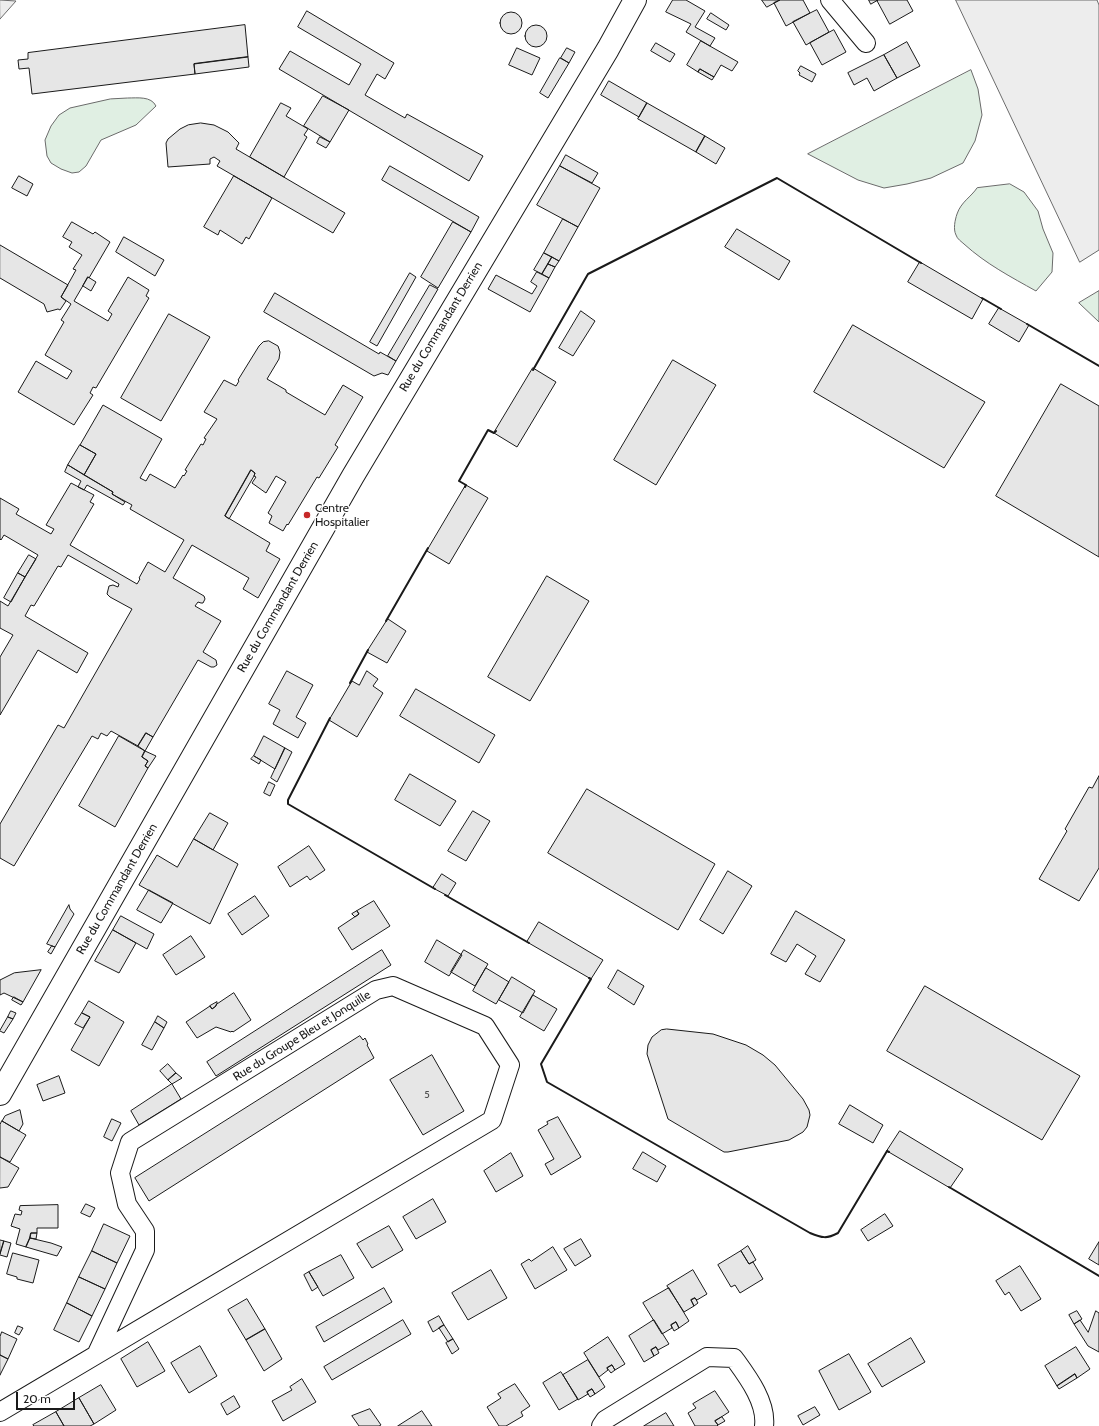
<!DOCTYPE html>
<style>
body{margin:0}
#map{position:relative;width:1099px;height:1426px;overflow:hidden;background:#fff;font-family:Cabin,sans-serif}
canvas{display:block}
.scale{position:absolute;left:16px;top:1392px;width:59px;height:18px;box-sizing:border-box;border:2px solid #1a1a1a;border-top:0;padding-left:5px;font-size:12px;line-height:14px;white-space:nowrap;color:#1a1a1a;-webkit-text-stroke:3px #fff;paint-order:stroke}
</style>
<div id="map">
<canvas width="1099" height="1426"></canvas>
<div class="scale">20 m</div>
</div>
<script>
const ctx = document.querySelector('canvas').getContext('2d');
ctx.lineJoin = 'round';
function paint(path, color) { ctx.fillStyle = color; ctx.fill(path, 'evenodd'); }
function strokePath(path, color, width, dash) { ctx.strokeStyle = color; ctx.lineWidth = width; ctx.lineCap = dash ? 'butt' : 'round'; ctx.setLineDash(dash || []); ctx.stroke(path); }
function drawText(font, color, halo, rows, align = 'center') {
  ctx.font = font + ' Cabin,sans-serif'; ctx.lineWidth = 3; ctx.setLineDash([]); ctx.textBaseline = 'middle'; ctx.strokeStyle = halo; ctx.fillStyle = color; for (const [text, x, y, turn = 0] of rows) {
    ctx.save(); ctx.translate(x, y); ctx.rotate((+turn || 0) * Math.PI / 180); ctx.textAlign = isNaN(turn) ? turn : align; if (halo) ctx.strokeText(text, 0, 0); ctx.fillText(text, 0, 0); ctx.restore();
  }
}
const green = new Path2D(`
 M 971,70 L 978,89 L 982,115 L 975,141 L 963,163 L 931,178 L 907,184 L 884,188 L 858,180 L 808,154 Z
 M 128,98 C 138,98 151,96 156,106 L 136,125 L 101,140 L 86,166 L 79,172 L 72,173 L 61,169 L 51,163 L 47,156 L 45,140 L 51,126 L 59,115 L 70,108 L 110,99 Z
 M 1010,184 L 1024,192 L 1038,211 L 1043,229 L 1053,253 L 1052,272 L 1036,291 C 1011,277 986,264 964,244 C 962,242 957,239 956,235 C 953,229 955,220 957,214 C 961,202 971,197 977,188 Z
 M 1099,291 L 1099,322 L 1079,303 Z`);
const parking = new Path2D(`
 M 0,0 L 16,1 L 0,19 Z
 M 956,0 L 1097,0 L 1099,5 L 1099,250 L 1080,262 Z`);
const building = new Path2D(`
 M 673,0 L 686,0 L 705,11 L 695,27 L 715,38 L 710,46 L 686,32 L 691,24 L 666,12 Z
 M 762,0 L 780,0 L 767,7 Z
 M 780,0 L 803,0 L 810,13 L 786,26 L 774,3 Z
 M 869,0 L 878,0 L 871,4 Z
 M 877,0 L 907,0 L 913,11 L 890,24 Z
 M 817,10 L 829,32 L 806,45 L 793,22 Z
 M 307,11 L 394,63 L 385,79 L 377,74 L 365,95 L 405,118 L 407,114 L 483,156 L 469,181 L 279,69 L 290,51 L 349,85 L 361,64 L 298,27 Z
 M500 23a11 11 0 1 1 22 0a11 11 0 1 1-22 0Z
 M 711,13 L 729,25 L 726,30 L 707,19 Z
 M525 36a11 11 0 1 1 22 0a11 11 0 1 1-22 0Z
 M 245,25 L 248,57 L 194,64 L 195,74 L 32,94 L 29,68 L 19,69 L 18,60 L 28,59 L 28,53 Z
 M 834,30 L 846,52 L 822,65 L 810,43 Z
 M 701,41 L 738,62 L 732,71 L 721,65 L 714,77 L 700,69 L 698,72 L 687,65 Z
 M 907,42 L 920,66 L 897,78 L 884,55 Z
 M 656,43 L 675,54 L 670,62 L 651,51 Z
 M 517,48 L 540,58 L 532,75 L 509,65 Z
 M 567,48 L 575,52 L 569,63 L 561,58 Z
 M 884,55 L 897,78 L 874,91 L 867,78 L 854,85 L 848,73 Z
 M 248,57 L 249,67 L 195,74 L 194,64 Z
 M 560,58 L 569,63 L 548,98 L 540,93 Z
 M 801,66 L 816,74 L 812,82 L 799,75 L 800,73 L 798,71 Z
 M 700,69 L 714,77 L 712,80 L 698,72 Z
 M 609,81 L 647,103 L 639,117 L 601,95 Z
 M 323,96 L 349,110 L 330,142 L 304,126 Z
 M 281,103 L 291,108 L 286,116 L 308,129 L 304,135 L 307,137 L 284,177 L 250,157 Z
 M 647,103 L 705,136 L 696,152 L 638,119 Z
 M 201,123 L 214,125 L 228,132 L 239,143 L 236,149 L 345,213 L 333,233 L 217,166 L 220,161 L 214,157 L 210,159 L 210,164 L 168,167 L 166,143 L 168,139 L 180,129 L 188,125 Z
 M 705,136 L 725,148 L 716,164 L 696,152 Z
 M 320,137 L 330,142 L 326,148 L 317,143 Z
 M 566,155 L 598,173 L 592,183 L 560,166 Z
 M 390,166 L 479,217 L 471,232 L 382,180 Z
 M 560,166 L 600,188 L 578,227 L 537,205 Z
 M 19,176 L 33,184 L 27,196 L 12,188 Z
 M 234,176 L 272,198 L 249,239 L 246,237 L 242,244 L 220,230 L 218,235 L 204,227 Z
 M 563,219 L 578,227 L 559,261 L 544,253 Z
 M 72,222 L 93,234 L 95,232 L 110,242 L 89,278 L 88,277 L 74,301 L 108,321 L 112,314 L 108,311 L 128,277 L 149,290 L 146,296 L 149,298 L 96,388 L 93,387 L 90,393 L 93,395 L 74,425 L 18,392 L 36,361 L 67,379 L 72,371 L 45,355 L 64,322 L 61,320 L 71,304 L 61,297 L 76,270 L 73,269 L 82,255 L 69,247 L 72,242 L 63,237 Z
 M 453,222 L 471,232 L 438,288 L 421,277 Z
 M 737,229 L 790,261 L 779,280 L 725,247 Z
 M 124,237 L 164,260 L 155,276 L 116,252 Z
 M 0,245 L 68,285 L 61,297 L 66,301 L 60,310 L 58,309 L 47,312 L 44,304 L 0,278 Z
 M 544,253 L 552,257 L 542,274 L 534,270 Z
 M 552,257 L 559,261 L 555,267 L 548,264 Z
 M 920,262 L 983,299 L 972,319 L 908,282 Z
 M 548,264 L 555,267 L 549,278 L 542,274 Z
 M 537,272 L 549,278 L 530,312 L 488,289 L 496,275 L 532,294 L 537,286 L 531,282 Z
 M 410,273 L 416,277 L 377,346 L 370,342 Z
 M 88,277 L 96,282 L 91,291 L 83,286 Z
 M 430,285 L 438,289 L 396,361 L 388,356 Z
 M 275,293 L 379,354 L 380,352 L 396,361 L 388,375 L 382,373 L 374,376 L 264,312 Z
 M 999,308 L 1029,325 L 1019,342 L 989,324 Z
 M 581,311 L 595,321 L 573,356 L 559,348 Z
 M 169,314 L 210,337 L 161,421 L 121,398 Z
 M 853,325 L 985,402 L 944,468 L 814,392 Z
 M 269,341 L 278,346 L 280,352 L 279,359 L 267,379 L 286,390 L 286,392 L 325,415 L 343,385 L 363,397 L 335,445 L 338,447 L 319,478 L 317,477 L 288,525 L 287,524 L 283,531 L 269,523 L 272,516 L 268,513 L 286,482 L 276,476 L 266,493 L 252,483 L 256,477 L 254,476 L 255,473 L 251,470 L 225,516 L 270,543 L 266,551 L 280,559 L 258,598 L 243,589 L 249,578 L 192,545 L 173,578 L 204,596 L 205,599 L 203,603 L 201,603 L 198,602 L 195,606 L 221,621 L 203,652 L 216,660 L 217,665 L 214,667 L 211,667 L 198,660 L 153,737 L 146,733 L 138,746 L 111,731 L 107,736 L 101,733 L 98,739 L 92,736 L 14,866 L 0,858 L 0,824 L 58,725 L 64,728 L 132,609 L 110,597 L 107,594 L 109,586 L 113,585 L 118,587 L 119,584 L 68,555 L 61,567 L 58,566 L 34,606 L 31,605 L 25,616 L 88,653 L 77,673 L 38,650 L 0,715 L 0,657 L 13,635 L 0,628 L 0,601 L 8,606 L 38,555 L 4,535 L 1,540 L 0,539 L 0,498 L 19,509 L 16,514 L 51,534 L 54,529 L 46,525 L 71,483 L 94,495 L 90,502 L 94,504 L 70,545 L 137,584 L 140,579 L 139,578 L 148,562 L 165,572 L 184,540 L 130,509 L 132,505 L 112,494 L 113,492 L 84,475 L 96,454 L 80,445 L 103,405 L 162,439 L 140,478 L 146,481 L 150,474 L 175,488 L 183,475 L 184,476 L 187,471 L 185,470 L 201,444 L 203,445 L 206,439 L 204,438 L 217,419 L 204,412 L 224,380 L 236,386 L 239,381 L 238,380 L 259,346 L 263,342 Z
 M 673,360 L 716,385 L 656,485 L 614,460 Z
 M 533,368 L 556,382 L 517,447 L 494,433 Z
 M 1061,384 L 1099,406 L 1099,557 L 996,496 Z
 M 80,445 L 96,454 L 84,475 L 68,465 Z
 M 68,465 L 113,492 L 112,494 L 125,502 L 123,505 L 87,485 L 84,490 L 78,487 L 81,481 L 65,472 Z
 M 251,470 L 255,473 L 254,476 L 229,519 L 225,516 Z
 M 466,485 L 488,498 L 449,564 L 427,551 Z
 M 29,555 L 36,559 L 25,577 L 18,573 Z
 M 18,573 L 25,577 L 11,602 L 4,598 Z
 M 547,576 L 589,601 L 530,701 L 488,677 Z
 M 388,619 L 406,631 L 387,663 L 367,652 Z
 M 287,671 L 313,685 L 296,717 L 306,723 L 298,738 L 273,724 L 280,710 L 269,704 Z
 M 367,671 L 378,679 L 373,686 L 383,693 L 357,737 L 329,720 L 352,681 L 359,685 Z
 M 416,689 L 495,735 L 479,763 L 400,716 Z
 M 146,733 L 153,737 L 145,751 L 138,746 Z
 M 119,736 L 145,751 L 142,757 L 148,761 L 145,766 L 148,768 L 115,827 L 79,806 Z
 M 264,736 L 285,748 L 275,769 L 254,756 Z
 M 285,748 L 292,752 L 277,782 L 271,778 Z
 M 145,751 L 156,756 L 148,768 L 145,766 L 148,761 L 142,757 Z
 M 254,756 L 261,760 L 259,764 L 251,759 Z
 M 410,774 L 456,801 L 440,826 L 395,800 Z
 M 1099,776 L 1099,868 L 1079,901 L 1039,879 L 1067,831 L 1065,829 L 1089,787 L 1092,788 Z
 M 269,782 L 275,785 L 270,796 L 264,793 Z
 M 587,789 L 715,864 L 678,930 L 548,853 Z
 M 473,811 L 490,821 L 466,861 L 448,851 Z
 M 210,813 L 228,823 L 213,850 L 194,839 Z
 M 194,839 L 238,864 L 210,924 L 139,885 L 157,855 L 177,867 Z
 M 309,846 L 325,870 L 310,880 L 307,876 L 290,887 L 278,867 Z
 M 728,871 L 752,886 L 723,934 L 700,920 Z
 M 442,874 L 456,883 L 448,896 L 433,888 Z
 M 149,890 L 173,903 L 161,923 L 137,910 Z
 M 255,896 L 269,916 L 242,935 L 228,914 Z
 M 374,901 L 390,926 L 352,950 L 338,928 L 359,914 L 357,911 Z
 M 69,905 L 70,909 L 74,914 L 55,947 L 47,944 Z
 M 357,911 L 359,914 L 355,917 L 352,914 Z
 M 796,911 L 845,940 L 820,982 L 805,974 L 816,956 L 797,944 L 786,962 L 771,954 Z
 M 121,916 L 154,934 L 147,949 L 113,930 Z
 M 539,922 L 603,960 L 591,979 L 527,942 Z
 M 113,930 L 136,943 L 119,973 L 95,961 Z
 M 191,936 L 205,957 L 176,975 L 163,955 Z
 M 437,940 L 462,955 L 449,976 L 425,962 Z
 M 52,946 L 55,947 L 51,954 L 48,952 Z
 M 382,950 L 391,965 L 216,1076 L 207,1062 Z
 M 464,950 L 488,964 L 475,986 L 451,972 Z
 M 486,968 L 509,982 L 496,1004 L 473,991 Z
 M 41,970 L 23,1002 L 4,993 L 0,995 L 0,980 L 14,973 Z
 M 618,970 L 644,986 L 634,1005 L 608,988 Z
 M 512,977 L 535,991 L 523,1013 L 499,1000 Z
 M 925,986 L 1080,1076 L 1042,1140 L 887,1051 Z
 M 234,993 L 251,1020 L 233,1032 L 232,1031 L 231,1032 L 216,1027 L 197,1038 L 186,1022 L 210,1006 L 212,1009 L 216,1006 L 216,1005 Z
 M 533,995 L 557,1009 L 544,1031 L 520,1017 Z
 M 14,997 L 23,1002 L 21,1005 L 12,1000 Z
 M 89,1001 L 124,1022 L 99,1066 L 71,1050 L 90,1017 L 82,1013 Z
 M 217,1002 L 217,1004 L 216,1005 L 216,1006 L 212,1009 L 210,1006 Z
 M 11,1011 L 16,1013 L 13,1019 L 8,1017 Z
 M 82,1013 L 90,1017 L 83,1028 L 75,1024 Z
 M 158,1016 L 167,1022 L 164,1028 L 155,1022 Z
 M 8,1017 L 13,1019 L 4,1033 L 0,1031 Z
 M 155,1022 L 164,1028 L 152,1050 L 142,1045 Z
 M 667,1029 L 713,1034 L 746,1045 L 763,1055 L 775,1065 L 803,1099 L 809,1110 L 810,1115 L 807,1127 L 803,1132 L 789,1140 L 728,1152 L 724,1152 L 668,1119 L 647,1054 L 648,1045 L 652,1037 L 661,1030 Z
 M 360,1036 L 363,1040 L 365,1038 L 368,1044 L 367,1045 L 374,1058 L 149,1201 L 135,1178 Z
 M 432,1055 L 464,1111 L 423,1135 L 390,1080 Z
 M 168,1064 L 176,1073 L 168,1080 L 160,1071 Z
 M 176,1073 L 182,1078 L 172,1084 L 168,1080 Z
 M 59,1076 L 65,1093 L 43,1101 L 37,1085 Z
 M 172,1084 L 181,1099 L 139,1125 L 131,1111 Z
 M 850,1105 L 883,1125 L 873,1143 L 839,1124 Z
 M 20,1110 L 23,1124 L 19,1131 L 2,1121 L 5,1116 Z
 M 558,1117 L 581,1157 L 551,1175 L 545,1164 L 554,1159 L 538,1130 L 548,1124 L 547,1122 Z
 M 112,1119 L 121,1123 L 112,1141 L 104,1137 Z
 M 2,1121 L 26,1135 L 10,1162 L 0,1157 L 0,1125 Z
 M 900,1131 L 963,1169 L 950,1188 L 887,1151 Z
 M 643,1152 L 666,1166 L 657,1182 L 633,1169 Z
 M 511,1153 L 523,1176 L 496,1192 L 484,1171 Z
 M 0,1157 L 19,1168 L 8,1187 L 0,1188 Z
 M 433,1199 L 446,1222 L 416,1239 L 403,1217 Z
 M 86,1204 L 95,1208 L 90,1217 L 81,1213 Z
 M 58,1205 L 58,1228 L 37,1228 L 37,1233 L 31,1233 L 30,1238 L 26,1247 L 16,1244 L 20,1229 L 11,1226 L 15,1214 L 21,1215 L 22,1211 L 19,1210 L 20,1206 Z
 M 885,1214 L 893,1226 L 868,1241 L 861,1230 Z
 M 104,1224 L 130,1236 L 117,1263 L 92,1251 Z
 M 389,1226 L 403,1250 L 372,1268 L 357,1244 Z
 M 31,1233 L 37,1233 L 36,1239 L 30,1238 Z
 M 30,1238 L 51,1243 L 62,1247 L 57,1256 L 26,1247 Z
 M 581,1239 L 591,1256 L 575,1266 L 564,1249 Z
 M 0,1240 L 4,1241 L 0,1254 Z
 M 4,1241 L 11,1243 L 7,1257 L 0,1255 Z
 M 1099,1242 L 1099,1265 L 1089,1259 Z
 M 748,1246 L 756,1260 L 749,1264 L 741,1251 Z
 M 553,1247 L 567,1270 L 535,1289 L 521,1264 L 529,1259 L 531,1261 Z
 M 92,1251 L 117,1263 L 105,1289 L 79,1277 Z
 M 741,1251 L 749,1264 L 753,1262 L 763,1279 L 740,1293 L 735,1285 L 731,1287 L 718,1265 Z
 M 13,1253 L 39,1260 L 33,1283 L 17,1279 L 17,1277 L 7,1274 Z
 M 341,1255 L 354,1278 L 323,1296 L 309,1272 Z
 M 1020,1266 L 1041,1299 L 1021,1311 L 1009,1292 L 1005,1295 L 996,1281 Z
 M 491,1270 L 507,1298 L 468,1320 L 452,1293 Z
 M 693,1270 L 707,1294 L 697,1300 L 695,1298 L 691,1300 L 694,1306 L 684,1312 L 667,1286 Z
 M 309,1272 L 318,1287 L 312,1291 L 304,1275 Z
 M 79,1277 L 105,1289 L 92,1316 L 67,1303 Z
 M 384,1288 L 392,1302 L 324,1342 L 316,1327 Z
 M 669,1288 L 689,1321 L 679,1328 L 676,1322 L 671,1325 L 672,1328 L 662,1334 L 643,1303 Z
 M 695,1298 L 698,1303 L 694,1306 L 691,1300 Z
 M 247,1299 L 265,1329 L 246,1340 L 228,1310 Z
 M 67,1303 L 92,1316 L 79,1342 L 54,1330 Z
 M 1077,1311 L 1082,1319 L 1074,1324 L 1069,1315 Z
 M 1096,1311 L 1099,1313 L 1099,1352 L 1088,1346 L 1074,1324 L 1080,1320 L 1088,1332 Z
 M 439,1316 L 444,1325 L 433,1332 L 428,1322 Z
 M 403,1320 L 411,1334 L 332,1380 L 324,1367 Z
 M 654,1320 L 669,1344 L 658,1350 L 656,1347 L 651,1350 L 654,1356 L 644,1362 L 629,1336 Z
 M 676,1322 L 679,1328 L 674,1331 L 671,1325 Z
 M 444,1325 L 453,1339 L 448,1342 L 439,1328 Z
 M 18,1326 L 23,1328 L 19,1335 L 15,1333 Z
 M 265,1329 L 282,1359 L 264,1371 L 246,1340 Z
 M 2,1332 L 17,1339 L 8,1359 L 0,1355 L 0,1337 Z
 M 608,1337 L 625,1364 L 615,1370 L 612,1365 L 607,1368 L 608,1370 L 599,1377 L 584,1353 Z
 M 911,1338 L 925,1362 L 882,1387 L 868,1364 Z
 M 453,1339 L 459,1349 L 452,1354 L 446,1343 Z
 M 148,1342 L 165,1371 L 137,1387 L 121,1359 Z
 M 200,1346 L 217,1376 L 189,1393 L 171,1363 Z
 M 656,1347 L 659,1353 L 654,1356 L 651,1350 Z
 M 1076,1347 L 1090,1369 L 1077,1378 L 1075,1374 L 1057,1386 L 1045,1366 Z
 M 849,1354 L 871,1392 L 839,1410 L 819,1371 Z
 M 0,1355 L 8,1359 L 0,1375 Z
 M 588,1360 L 605,1387 L 595,1394 L 592,1389 L 587,1392 L 588,1394 L 578,1400 L 563,1375 Z
 M 612,1365 L 615,1370 L 611,1373 L 607,1368 Z
 M 561,1372 L 578,1399 L 559,1410 L 543,1383 Z
 M 1075,1374 L 1077,1378 L 1059,1389 L 1057,1386 Z
 M 302,1379 L 316,1402 L 283,1421 L 272,1401 L 292,1390 L 290,1387 Z
 M 515,1384 L 530,1406 L 521,1412 L 523,1416 L 506,1426 L 499,1426 L 487,1407 L 501,1398 L 498,1394 Z
 M 101,1385 L 116,1410 L 94,1424 L 79,1398 Z
 M 592,1389 L 595,1394 L 590,1397 L 587,1392 Z
 M 715,1391 L 729,1412 L 715,1421 L 718,1425 L 717,1426 L 695,1426 L 688,1413 L 696,1408 L 693,1404 Z
 M 234,1396 L 240,1407 L 227,1415 L 221,1404 Z
 M 79,1398 L 94,1424 L 90,1426 L 64,1426 L 56,1412 Z
 M 815,1407 L 820,1415 L 803,1425 L 798,1416 Z
 M 370,1409 L 381,1425 L 379,1426 L 359,1426 L 352,1416 Z
 M 422,1411 L 432,1426 L 398,1426 Z
 M 56,1412 L 64,1426 L 34,1426 L 33,1425 Z
 M 666,1413 L 674,1426 L 644,1426 Z
 M 722,1417 L 725,1421 L 718,1425 L 715,1421 Z`);
const minor = new Path2D(`
 M 830,0 L 866,43
 M 0,1412 L 492,1120 L 510,1065 L 485,1026 L 393,986 L 376,990 L 130,1142 L 120,1173 L 127,1204 L 145,1231 L 145,1250 L 97,1353
 M 601,1426 L 605,1420 L 707,1357 L 734,1358 C 747,1376 767,1402 764,1426`);
const secondary = new Path2D(`
 M 0,1094 L 353,476 L 608,49 L 635,0`);
const wall = new Path2D(`
 M 982,298 L 1001,309
 M 1027,324 L 1099,366
 M 533,370 L 588,274 L 777,178 L 921,263
 M 465,487 L 466,485 L 459,481 L 488,430 L 494,433 L 496,431
 M 386,621 L 428,548
 M 350,683 L 368,650
 M 330,718 L 288,800 L 288,804 L 435,889
 M 445,895 L 529,943
 M 589,978 L 591,979 L 541,1064 L 547,1082 L 810,1233 C 822,1238 827,1239 838,1233 L 887,1151 L 889,1152
 M 949,1187 L 1099,1276`);
const markers = [
 [307,515,4,"#c62828"]
];
const numberNames = [
 ["5",427,1095]
];
const streetNames = [
 ["Rue du Commandant Derrien",441,327,-59],
 ["Rue du Commandant Derrien",278,607,-60],
 ["Rue du Commandant Derrien",117,889,-60],
 ["Rue du Groupe Bleu et Jonquille",302,1036,-32]
];
const poiNames = [
 ["Centre",315,508],
 ["Hospitalier",315,522]
];
paint(green, '#e0efe3');
strokePath(green, '#6a6a6a', 1);
paint(parking, '#ededed');
strokePath(parking, '#6a6a6a', 1);
paint(building, '#e6e6e6');
strokePath(building, '#1a1a1a', 1);
strokePath(minor, '#1a1a1a', 20);
strokePath(secondary, '#1a1a1a', 24);
strokePath(minor, '#fff', 18);
strokePath(secondary, '#fff', 22);
strokePath(wall, '#1a1a1a', 2);
for (const [x, y, r, color] of markers) { const dot = new Path2D(); dot.arc(x, y, r, 0, 2 * Math.PI); ctx.fillStyle = color; ctx.fill(dot); strokePath(dot, '#fff', 1.5); }
drawText('10px', '#4d4d4d', null, numberNames);
drawText('12px', '#1a1a1a', '#fff', streetNames);
drawText('12px', '#1a1a1a', '#fff', poiNames, 'left');
</script>
